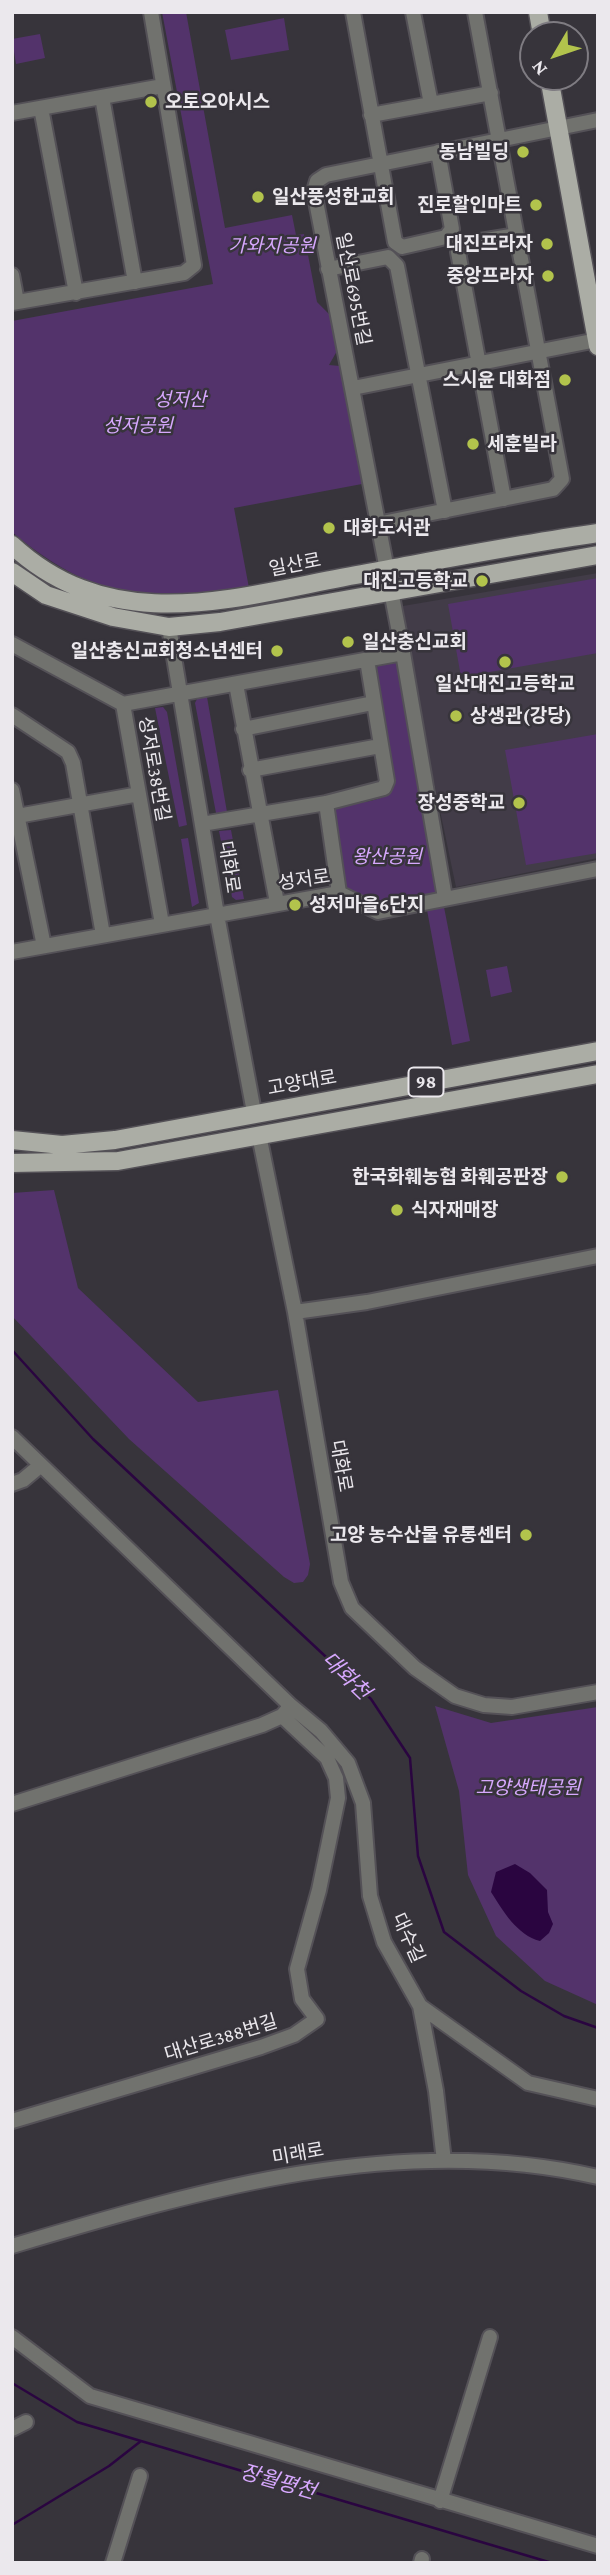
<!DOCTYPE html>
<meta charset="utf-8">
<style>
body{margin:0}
#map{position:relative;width:610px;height:2575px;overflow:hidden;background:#37343b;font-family:"Crimson Pro",serif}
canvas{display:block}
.frame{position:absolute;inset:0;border:14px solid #ebe8ed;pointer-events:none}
.north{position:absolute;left:519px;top:21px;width:70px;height:70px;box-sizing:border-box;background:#37343b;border:2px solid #7f7c82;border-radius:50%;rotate:231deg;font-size:19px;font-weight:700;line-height:28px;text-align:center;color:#ebe8ed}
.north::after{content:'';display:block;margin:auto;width:24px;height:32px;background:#b2c34c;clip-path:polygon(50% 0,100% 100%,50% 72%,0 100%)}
</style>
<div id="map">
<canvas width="610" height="2575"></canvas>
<div class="frame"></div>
<div class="north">N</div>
</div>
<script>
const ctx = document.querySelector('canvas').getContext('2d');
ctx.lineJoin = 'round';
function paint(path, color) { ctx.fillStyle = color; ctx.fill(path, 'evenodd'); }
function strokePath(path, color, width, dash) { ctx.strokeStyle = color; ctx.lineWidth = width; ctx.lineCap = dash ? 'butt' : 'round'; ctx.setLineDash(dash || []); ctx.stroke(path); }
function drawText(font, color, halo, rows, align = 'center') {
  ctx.font = font + ' "Crimson Pro","Noto Sans KR",serif'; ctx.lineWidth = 5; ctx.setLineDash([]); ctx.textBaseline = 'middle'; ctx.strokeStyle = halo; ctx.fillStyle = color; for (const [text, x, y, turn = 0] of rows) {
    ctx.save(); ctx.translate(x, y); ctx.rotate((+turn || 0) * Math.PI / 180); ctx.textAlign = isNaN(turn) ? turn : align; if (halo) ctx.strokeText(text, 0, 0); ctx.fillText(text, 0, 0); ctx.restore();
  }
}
const built = new Path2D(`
 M 598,573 L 598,858 L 456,887 L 424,734 L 403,606 Z`);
const green = new Path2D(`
 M 162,12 L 186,12 L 225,228 L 292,215 L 296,235 L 304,234 L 317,302 L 330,315 L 337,351 L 329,365 L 340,366 L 362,484 L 234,508 L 249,588 C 147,603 93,600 12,532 L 12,321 L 213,284 Z
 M 284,18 L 289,50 L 231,60 L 225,30 Z
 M 40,34 L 45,58 L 16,64 L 12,39 Z
 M 598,578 L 598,653 L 461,677 L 448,604 Z
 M 393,660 L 397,664 L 441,886 L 437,894 C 407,901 369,915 344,887 L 331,806 C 347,803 388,804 394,786 L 373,673 L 380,663 Z
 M 207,697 L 227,812 L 216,813 L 195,703 L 197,699 Z
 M 163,707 L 167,712 L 187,825 L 179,827 L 155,708 Z
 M 598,734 L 598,853 L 526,865 L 505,750 Z
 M 231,830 L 244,899 L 236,900 L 232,897 L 219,831 Z
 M 188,838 L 199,903 L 192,907 L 181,839 Z
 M 444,907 L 470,1041 L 452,1045 L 427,910 Z
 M 507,966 L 512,992 L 491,997 L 486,970 Z
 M 54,1190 L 78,1288 L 198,1402 L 278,1390 L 310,1564 L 308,1575 L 303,1582 L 294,1583 L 284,1577 L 129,1439 L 12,1316 L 12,1193 Z
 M 435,1706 L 491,1723 L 598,1707 L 598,2005 L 545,1981 L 496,1936 L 468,1875 L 459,1791 Z`);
const water = new Path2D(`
 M 515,1864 L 530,1873 L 547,1890 L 548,1912 L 553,1924 L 549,1933 L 540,1941 C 517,1935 503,1911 491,1892 L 496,1872 Z`);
const stream = new Path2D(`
 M 12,1350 L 93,1439 L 371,1699 L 410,1758 L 418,1856 L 444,1932 L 521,1991 L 564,2016 L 598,2028
 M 12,2383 L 77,2422 L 552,2563
 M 12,2525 L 109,2466 L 141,2441`);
const minor = new Path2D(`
 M 353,12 L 395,242 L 402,247 L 446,237 L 452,229 L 438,152
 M 413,12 L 431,104
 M 102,97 L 135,282
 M 41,108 L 76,293
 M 12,113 L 163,86
 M 371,115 L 491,93
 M 328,269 L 388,257 L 397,266 L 445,511
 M 12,275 L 17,302
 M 12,303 L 184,273 L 194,265 L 151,12
 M 353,388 L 597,340
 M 504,499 L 458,252 L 468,243 L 517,235
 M 377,524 L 553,489 L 562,479 L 475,12
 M 169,627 L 217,915 L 254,1112
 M 12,644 L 123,704 L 162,924
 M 236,684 L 277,903
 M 123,704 L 403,653
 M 12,715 L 68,752 L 73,763 L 103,935
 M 243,729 L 373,703
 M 250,770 L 380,746
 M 12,790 L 44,946
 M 326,803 L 339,893
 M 12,817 L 139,794
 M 202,824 L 326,803 L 384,788 L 387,781 L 367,660
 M 445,898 L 403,653 L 314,191 L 317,181 L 326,175 L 598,120
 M 12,952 L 339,893 L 378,912 L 598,869
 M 259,1135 L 295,1312 L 341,1582 L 352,1608 L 415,1668 L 455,1696 L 484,1705 L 512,1707 L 598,1692
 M 295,1312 L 367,1302 L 598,1256
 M 12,1437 L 291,1706 L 321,1731 L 348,1763 L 363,1803 L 370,1896 L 384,1942 L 420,2006 L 528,2083 L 598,2099
 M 12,1484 L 23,1480 L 41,1465
 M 12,1804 L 262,1725 L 282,1716 L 288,1709
 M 420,2006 L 436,2091 L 444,2161
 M 12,2121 L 261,2047 L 294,2035 L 317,2019 L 302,1999 L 297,1969 L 319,1890 L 338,1798 L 336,1778 L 327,1758 L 282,1716
 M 12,2246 C 201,2190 400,2131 598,2177
 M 12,2337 L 90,2396 L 598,2546
 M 12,2429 L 26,2422
 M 440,2501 L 490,2337
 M 113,2563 L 140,2476
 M 421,2563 L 422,2559`);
const major = new Path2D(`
 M 538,12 L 542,35
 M 549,77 L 598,346
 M 12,545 C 117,642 244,594 367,573 C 444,559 521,544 598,533
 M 12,572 L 46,595 L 113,617 L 169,627 L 220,622 L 598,555
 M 12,1140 L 62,1145 L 115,1140 L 598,1051
 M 12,1163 L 118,1161 L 598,1074`);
const markers = [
 [151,102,7,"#b2c34c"],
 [523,152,7,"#b2c34c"],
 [258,197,7,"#b2c34c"],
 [536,205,7,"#b2c34c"],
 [547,244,7,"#b2c34c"],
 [548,276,7,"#b2c34c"],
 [565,380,7,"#b2c34c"],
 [473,444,7,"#b2c34c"],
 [329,528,7,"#b2c34c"],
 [482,581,7,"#b2c34c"],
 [348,642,7,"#b2c34c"],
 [277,651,7,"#b2c34c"],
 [505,662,7,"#b2c34c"],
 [456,716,7,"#b2c34c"],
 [519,803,7,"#b2c34c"],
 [295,905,7,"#b2c34c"],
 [562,1177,7,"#b2c34c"],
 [397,1210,7,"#b2c34c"],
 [526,1535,7,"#b2c34c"]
];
const shields = [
 [426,1082,35]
];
const shieldNames = [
 ["98",426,1082]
];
const poiNames = [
 ["오토오아시스",165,102,"left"],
 ["동남빌딩",509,152],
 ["일산풍성한교회",272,197,"left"],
 ["진로할인마트",522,205],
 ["대진프라자",533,244],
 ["중앙프라자",534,276],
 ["스시윤 대화점",551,380],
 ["세훈빌라",487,444,"left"],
 ["대화도서관",343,528,"left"],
 ["대진고등학교",468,581],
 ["일산충신교회",362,642,"left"],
 ["일산충신교회청소년센터",263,651],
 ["일산대진고등학교",505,684,"center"],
 ["상생관(강당)",470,716,"left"],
 ["장성중학교",505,803],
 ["성저마을6단지",309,905,"left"],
 ["한국화훼농협 화훼공판장",548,1177],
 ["식자재매장",411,1210,"left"],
 ["고양 농수산물 유통센터",512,1535]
];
const parkNames = [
 ["가와지공원",272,246],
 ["성저산",180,400],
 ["성저공원",138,426],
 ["왕산공원",387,857],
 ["고양생태공원",528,1788]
];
const streetNames = [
 ["일산로695번길",353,289,79],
 ["일산로",295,565,-11],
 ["성저로38번길",154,769,80],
 ["대화로",229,867,81],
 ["성저로",304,880,-8],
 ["고양대로",302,1083,-10],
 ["대화로",341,1466,80],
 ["대수길",408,1938,66],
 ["대산로388번길",221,2038,-17],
 ["미래로",298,2154,-10]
];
const waterNames = [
 ["대화천",346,1676,44],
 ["장월평천",278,2482,16]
];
paint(built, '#423c48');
paint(green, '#53336b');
paint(water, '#2a0540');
strokePath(stream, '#2a0540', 2.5);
strokePath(minor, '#545157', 18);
strokePath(major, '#545157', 21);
strokePath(minor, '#71726e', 14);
strokePath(major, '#abada5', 18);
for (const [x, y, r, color] of markers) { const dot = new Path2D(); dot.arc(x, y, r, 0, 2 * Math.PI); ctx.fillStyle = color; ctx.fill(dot); strokePath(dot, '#37343b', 2.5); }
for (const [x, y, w] of shields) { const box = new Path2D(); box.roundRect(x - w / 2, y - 14.5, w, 29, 5); ctx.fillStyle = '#37343b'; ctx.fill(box); strokePath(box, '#ebe8ed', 2); }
drawText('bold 18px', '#ebe8ed', null, shieldNames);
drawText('bold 19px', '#ebe8ed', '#37343b', poiNames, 'right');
drawText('italic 19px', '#d7a8fe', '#37343b', parkNames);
drawText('19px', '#ebe8ed', '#37343b', streetNames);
drawText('italic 21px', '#d7a8fe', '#37343b', waterNames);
</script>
